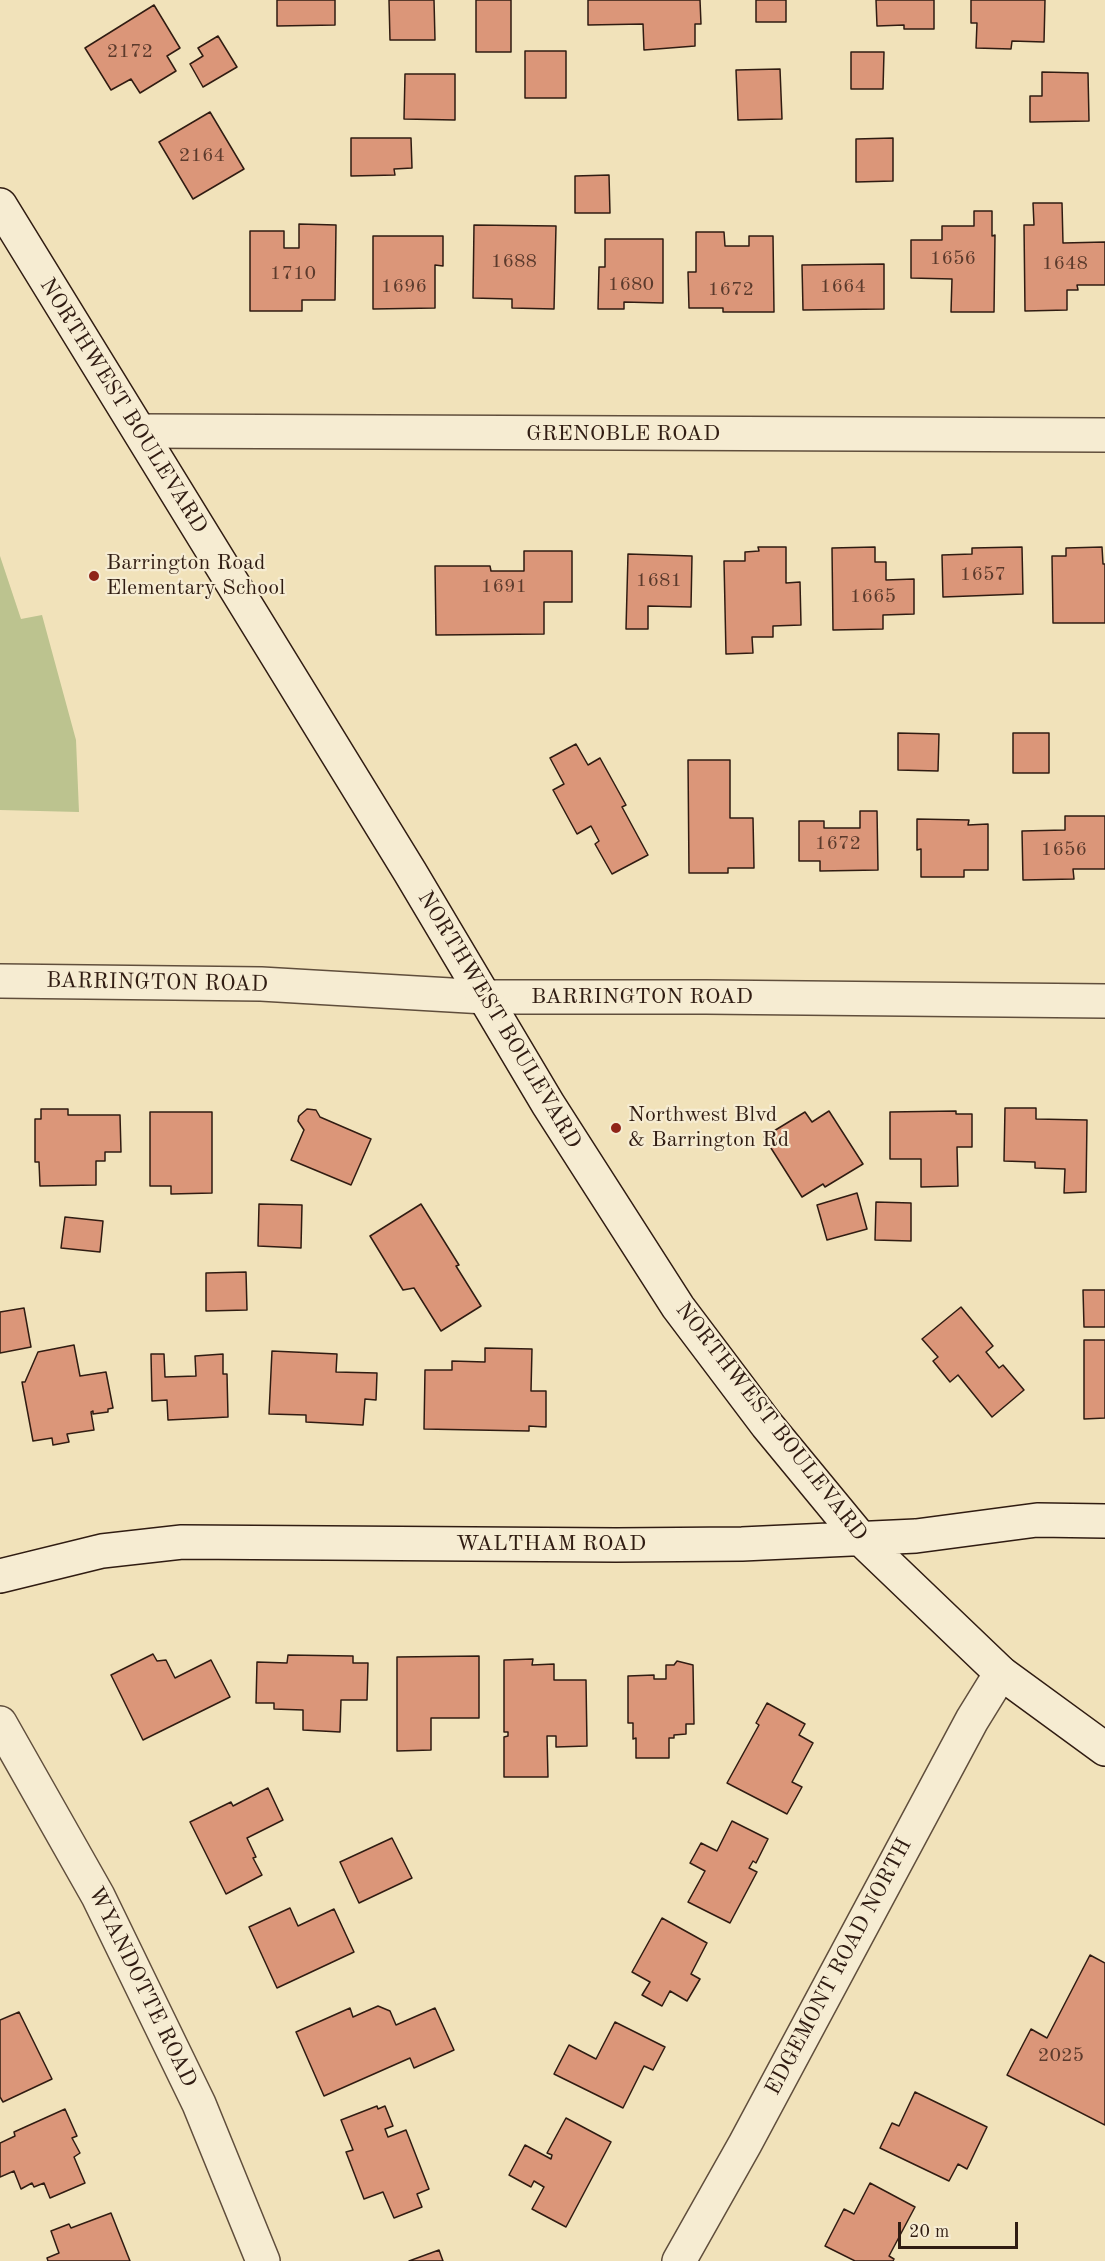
<!DOCTYPE html>
<style>
body{margin:0}
#map{position:relative;width:1105px;height:2261px;overflow:hidden;background:#f1e2ba;font-family:"Old Standard TT",serif}
canvas{display:block}
.scale{position:absolute;left:898px;top:2222px;width:120px;height:27px;box-sizing:border-box;border:3px solid #301c12;border-top:0;padding-left:8px;font-size:18px;line-height:21px;white-space:nowrap;color:#301c12;-webkit-text-stroke:4px #f6ecd2;paint-order:stroke}
</style>
<div id="map">
<canvas width="1105" height="2261"></canvas>
<div class="scale">20 m</div>
</div>
<script>
const ctx = document.querySelector('canvas').getContext('2d');
ctx.lineJoin = 'round';
function paint(path, color) { ctx.fillStyle = color; ctx.fill(path, 'evenodd'); }
function strokePath(path, color, width, dash) { ctx.strokeStyle = color; ctx.lineWidth = width; ctx.lineCap = dash ? 'butt' : 'round'; ctx.setLineDash(dash || []); ctx.stroke(path); }
function drawText(font, color, halo, rows, align = 'center') {
  ctx.font = font + ' "Old Standard TT",serif'; ctx.lineWidth = 4.5; ctx.setLineDash([]); ctx.textBaseline = 'middle'; ctx.strokeStyle = halo; ctx.fillStyle = color; for (const [text, x, y, turn = 0] of rows) {
    ctx.save(); ctx.translate(x, y); ctx.rotate((+turn || 0) * Math.PI / 180); ctx.textAlign = isNaN(turn) ? turn : align; if (halo) ctx.strokeText(text, 0, 0); ctx.fillText(text, 0, 0); ctx.restore();
  }
}
const green = new Path2D(`
 M 0,556 L 21,619 L 42,615 L 76,740 L 79,812 L 0,810 Z`);
const building = new Path2D(`
 M 277,0 L 335,0 L 335,25 L 277,26 Z
 M 389,0 L 434,0 L 435,40 L 390,40 Z
 M 476,0 L 511,0 L 511,52 L 476,52 Z
 M 588,0 L 700,0 L 701,24 L 695,24 L 695,46 L 644,50 L 643,24 L 588,25 Z
 M 756,0 L 786,0 L 786,22 L 756,22 Z
 M 876,0 L 934,0 L 934,29 L 904,29 L 904,25 L 877,26 Z
 M 971,0 L 1045,0 L 1044,42 L 1012,41 L 1011,49 L 976,48 L 977,23 L 971,23 Z
 M 154,5 L 180,48 L 167,56 L 176,71 L 140,93 L 131,79 L 111,90 L 85,48 Z
 M 218,36 L 237,67 L 203,87 L 190,64 L 203,56 L 198,48 Z
 M 525,51 L 566,51 L 566,98 L 525,98 Z
 M 851,52 L 884,52 L 883,89 L 851,89 Z
 M 780,69 L 782,119 L 738,120 L 736,70 Z
 M 1042,72 L 1088,73 L 1089,121 L 1030,122 L 1030,96 L 1042,96 Z
 M 405,74 L 455,74 L 455,120 L 404,119 Z
 M 210,112 L 244,169 L 193,199 L 159,142 Z
 M 351,138 L 411,138 L 412,168 L 394,169 L 395,175 L 351,176 Z
 M 893,138 L 893,181 L 856,182 L 856,139 Z
 M 609,175 L 610,213 L 575,213 L 575,176 Z
 M 1033,203 L 1062,203 L 1063,243 L 1105,242 L 1105,285 L 1077,285 L 1078,290 L 1067,290 L 1067,310 L 1025,311 L 1024,225 L 1034,225 Z
 M 974,211 L 992,211 L 992,236 L 995,235 L 994,312 L 951,312 L 952,279 L 911,278 L 911,240 L 942,240 L 942,226 L 974,226 Z
 M 299,224 L 336,225 L 335,300 L 302,300 L 302,311 L 250,311 L 250,231 L 284,231 L 284,248 L 299,248 Z
 M 474,225 L 556,226 L 554,309 L 512,308 L 512,299 L 473,298 Z
 M 696,232 L 724,232 L 725,246 L 749,246 L 749,236 L 773,236 L 774,312 L 723,312 L 723,308 L 689,308 L 688,272 L 696,272 Z
 M 373,236 L 443,236 L 443,266 L 435,265 L 435,308 L 373,309 Z
 M 605,239 L 663,239 L 663,303 L 624,302 L 624,309 L 598,309 L 599,267 L 605,267 Z
 M 884,264 L 884,309 L 803,310 L 802,265 Z
 M 758,547 L 786,547 L 786,583 L 800,582 L 801,625 L 773,626 L 773,637 L 752,637 L 753,653 L 726,654 L 724,561 L 745,561 L 745,552 L 759,551 Z
 M 875,547 L 875,562 L 886,562 L 886,580 L 914,579 L 914,614 L 883,615 L 883,629 L 833,630 L 832,548 Z
 M 1022,547 L 1023,594 L 943,597 L 942,555 L 972,554 L 972,548 Z
 M 1102,547 L 1103,564 L 1105,564 L 1105,623 L 1053,623 L 1052,556 L 1066,556 L 1066,548 Z
 M 524,551 L 572,551 L 572,602 L 544,602 L 544,634 L 436,635 L 435,566 L 490,566 L 491,571 L 524,571 Z
 M 628,554 L 692,556 L 691,607 L 648,606 L 648,629 L 626,629 Z
 M 898,733 L 939,734 L 938,771 L 898,770 Z
 M 1013,733 L 1049,733 L 1049,773 L 1013,773 Z
 M 576,744 L 588,765 L 600,758 L 626,805 L 622,807 L 648,855 L 612,874 L 595,844 L 599,841 L 591,826 L 577,834 L 553,790 L 564,784 L 550,758 Z
 M 688,760 L 730,760 L 730,818 L 753,818 L 754,868 L 728,868 L 728,873 L 689,873 Z
 M 860,811 L 877,811 L 878,870 L 820,871 L 820,861 L 799,861 L 799,821 L 824,821 L 824,828 L 860,828 Z
 M 1065,816 L 1105,816 L 1105,869 L 1073,869 L 1074,879 L 1023,880 L 1022,831 L 1065,830 Z
 M 917,819 L 969,820 L 968,825 L 988,824 L 988,870 L 964,870 L 964,877 L 921,877 L 921,849 L 917,850 Z
 M 1005,1108 L 1036,1108 L 1036,1119 L 1087,1120 L 1086,1192 L 1064,1193 L 1065,1169 L 1035,1168 L 1035,1162 L 1004,1161 Z
 M 41,1109 L 68,1109 L 68,1115 L 120,1115 L 121,1152 L 105,1152 L 105,1161 L 96,1161 L 96,1185 L 40,1186 L 39,1162 L 35,1162 L 35,1119 L 41,1119 Z
 M 307,1109 L 316,1110 L 320,1117 L 371,1139 L 351,1185 L 291,1160 L 304,1130 L 298,1121 L 299,1116 Z
 M 829,1111 L 863,1164 L 825,1187 L 823,1184 L 802,1197 L 764,1137 L 805,1112 L 812,1122 Z
 M 956,1111 L 956,1114 L 972,1114 L 972,1147 L 957,1147 L 958,1186 L 921,1187 L 921,1159 L 890,1159 L 890,1112 Z
 M 150,1112 L 212,1112 L 212,1193 L 171,1194 L 171,1186 L 150,1186 Z
 M 857,1193 L 867,1229 L 827,1240 L 817,1205 Z
 M 876,1202 L 911,1203 L 911,1241 L 875,1240 Z
 M 259,1204 L 302,1205 L 301,1248 L 258,1246 Z
 M 421,1204 L 459,1265 L 456,1266 L 481,1306 L 441,1331 L 414,1288 L 403,1290 L 370,1236 Z
 M 65,1217 L 103,1221 L 100,1252 L 61,1248 Z
 M 246,1272 L 247,1310 L 206,1311 L 206,1273 Z
 M 1083,1290 L 1105,1290 L 1105,1327 L 1084,1327 Z
 M 961,1307 L 993,1346 L 986,1352 L 999,1368 L 1003,1365 L 1024,1390 L 992,1417 L 958,1375 L 950,1382 L 933,1361 L 938,1357 L 922,1339 Z
 M 24,1308 L 31,1347 L 0,1353 L 0,1312 Z
 M 1084,1340 L 1105,1340 L 1105,1418 L 1084,1419 Z
 M 74,1345 L 80,1376 L 106,1372 L 113,1408 L 108,1409 L 108,1412 L 93,1414 L 93,1411 L 91,1412 L 94,1430 L 67,1434 L 69,1442 L 53,1445 L 52,1438 L 33,1441 L 22,1382 L 25,1382 L 38,1352 Z
 M 485,1348 L 532,1349 L 531,1391 L 546,1391 L 546,1427 L 529,1426 L 529,1431 L 424,1429 L 425,1370 L 452,1370 L 452,1361 L 485,1362 Z
 M 272,1351 L 337,1354 L 336,1372 L 377,1373 L 376,1400 L 365,1399 L 363,1425 L 306,1422 L 306,1415 L 269,1414 Z
 M 151,1354 L 164,1354 L 165,1377 L 196,1376 L 195,1356 L 223,1354 L 223,1374 L 227,1374 L 228,1417 L 168,1420 L 167,1400 L 152,1401 Z
 M 153,1654 L 157,1661 L 166,1660 L 175,1678 L 211,1660 L 230,1697 L 143,1740 L 111,1675 Z
 M 288,1655 L 353,1656 L 353,1663 L 368,1663 L 367,1700 L 341,1700 L 340,1732 L 303,1730 L 303,1710 L 274,1709 L 274,1703 L 256,1703 L 257,1662 L 287,1663 Z
 M 479,1656 L 479,1718 L 431,1718 L 431,1750 L 397,1751 L 397,1657 Z
 M 533,1659 L 532,1665 L 554,1664 L 554,1680 L 586,1680 L 587,1746 L 556,1747 L 556,1736 L 547,1736 L 548,1777 L 504,1777 L 504,1737 L 508,1736 L 508,1732 L 504,1732 L 504,1660 Z
 M 677,1661 L 693,1665 L 694,1724 L 686,1724 L 686,1734 L 674,1735 L 674,1738 L 669,1738 L 669,1758 L 636,1758 L 636,1738 L 633,1739 L 633,1723 L 628,1723 L 628,1676 L 654,1675 L 654,1679 L 666,1679 L 666,1665 L 674,1665 Z
 M 767,1703 L 805,1724 L 799,1735 L 813,1743 L 792,1782 L 802,1787 L 787,1814 L 727,1783 L 759,1725 L 756,1723 Z
 M 268,1788 L 283,1820 L 247,1838 L 256,1857 L 253,1858 L 262,1875 L 226,1894 L 190,1822 L 231,1802 L 233,1806 Z
 M 732,1821 L 768,1839 L 756,1863 L 753,1861 L 749,1868 L 757,1872 L 730,1923 L 688,1902 L 705,1871 L 690,1863 L 701,1843 L 717,1851 Z
 M 392,1838 L 412,1878 L 359,1903 L 340,1862 Z
 M 290,1908 L 298,1926 L 334,1909 L 354,1952 L 277,1988 L 249,1927 Z
 M 662,1918 L 707,1943 L 691,1974 L 700,1979 L 687,2001 L 670,1991 L 662,2006 L 642,1995 L 650,1982 L 632,1972 Z
 M 1090,1955 L 1105,1963 L 1105,2125 L 1007,2075 L 1031,2029 L 1047,2038 Z
 M 378,2006 L 390,2011 L 396,2025 L 435,2008 L 454,2050 L 414,2068 L 410,2058 L 324,2096 L 296,2032 L 350,2008 L 353,2017 Z
 M 19,2012 L 52,2079 L 3,2102 L 0,2097 L 0,2020 Z
 M 615,2022 L 665,2047 L 653,2070 L 644,2066 L 623,2108 L 554,2074 L 569,2045 L 596,2059 Z
 M 915,2092 L 987,2127 L 967,2169 L 958,2164 L 949,2181 L 880,2148 L 892,2123 L 899,2126 Z
 M 377,2106 L 378,2109 L 385,2106 L 393,2126 L 385,2129 L 388,2137 L 406,2130 L 429,2189 L 417,2194 L 422,2207 L 394,2218 L 383,2192 L 364,2199 L 346,2152 L 353,2150 L 341,2120 Z
 M 65,2109 L 77,2136 L 72,2138 L 80,2153 L 74,2157 L 85,2183 L 50,2198 L 44,2183 L 34,2187 L 32,2183 L 21,2189 L 14,2171 L 0,2177 L 0,2143 L 15,2136 L 14,2132 Z
 M 566,2118 L 611,2142 L 566,2227 L 532,2209 L 544,2187 L 534,2181 L 531,2187 L 509,2175 L 525,2145 L 551,2159 L 552,2155 L 547,2153 Z
 M 870,2183 L 915,2207 L 889,2256 L 894,2259 L 893,2261 L 855,2261 L 825,2246 L 844,2209 L 854,2214 Z
 M 111,2213 L 130,2261 L 48,2261 L 47,2258 L 59,2253 L 51,2231 L 69,2224 L 71,2228 Z
 M 439,2250 L 443,2261 L 409,2261 Z`);
const street = new Path2D(`
 M 141,431 L 1105,435
 M 0,981 L 261,984 L 485,997 L 706,997 L 1105,1001
 M 0,1723 L 98,1896 L 199,2104 L 263,2261
 M 679,2261 L 745,2144 L 972,1720 L 1001,1673`);
const secondary = new Path2D(`
 M 0,205 L 410,872 L 548,1104 L 678,1307 L 767,1425 L 861,1539 L 1001,1673 L 1105,1749
 M 0,1576 L 102,1551 L 182,1542 L 616,1545 L 742,1544 L 916,1536 L 1037,1520 L 1105,1521`);
const markers = [
 [94,576,6,"#8f2418"],
 [616,1128,6,"#8f2418"]
];
const numberNames = [
 ["2172",130,52],
 ["2164",202,156],
 ["1656",953,259],
 ["1688",514,262],
 ["1648",1065,264],
 ["1710",293,274],
 ["1680",631,285],
 ["1696",404,287],
 ["1664",843,287],
 ["1672",731,290],
 ["1657",983,575],
 ["1681",659,581],
 ["1691",504,587],
 ["1665",873,597],
 ["1672",838,844],
 ["1656",1064,850],
 ["2025",1061,2056]
];
const streetNames = [
 ["NORTHWEST BOULEVARD",123,406,58],
 ["GRENOBLE ROAD",623,434],
 ["BARRINGTON ROAD",157,983,1],
 ["BARRINGTON ROAD",642,997],
 ["NORTHWEST BOULEVARD",499,1020,59],
 ["NORTHWEST BOULEVARD",771,1422,52],
 ["WALTHAM ROAD",551,1544],
 ["EDGEMONT ROAD NORTH",839,1967,-62],
 ["WYANDOTTE ROAD",142,1987,64]
];
const poiNames = [
 ["Barrington Road",106,563],
 ["Elementary School",106,588],
 ["Northwest Blvd",628,1115],
 ["& Barrington Rd",628,1140]
];
paint(green, '#bcc38f');
paint(building, '#db9679');
strokePath(building, '#301c12', 1.5);
strokePath(street, '#604e3c', 36);
strokePath(secondary, '#301c12', 36);
strokePath(street, '#f6ecd2', 33);
strokePath(secondary, '#f6ecd2', 33);
for (const [x, y, r, color] of markers) { const dot = new Path2D(); dot.arc(x, y, r, 0, 2 * Math.PI); ctx.fillStyle = color; ctx.fill(dot); strokePath(dot, '#f6ecd2', 2); }
drawText('20px', '#5b3a2c', null, numberNames);
drawText('22px', '#301c12', '#f6ecd2', streetNames);
drawText('22px', '#301c12', '#f6ecd2', poiNames, 'left');
</script>
